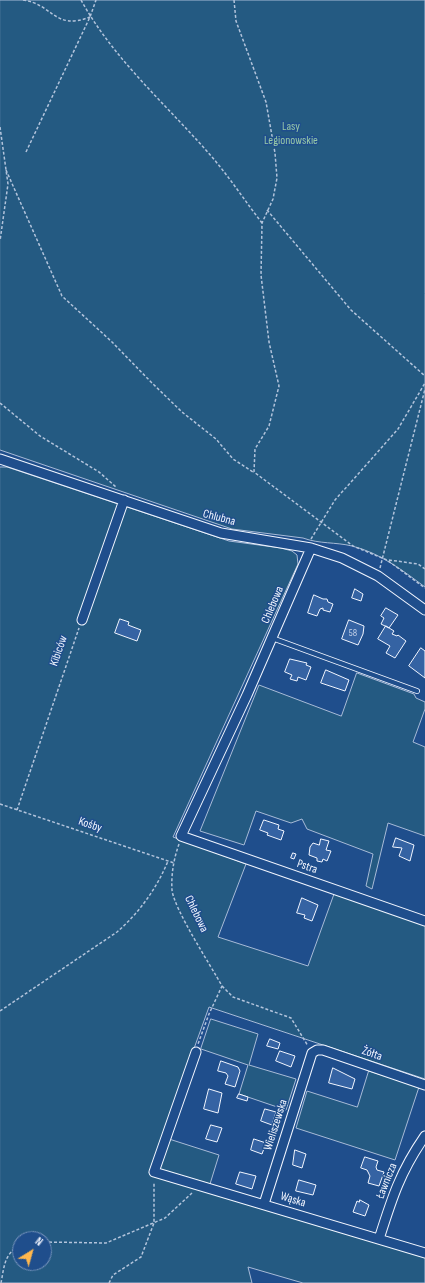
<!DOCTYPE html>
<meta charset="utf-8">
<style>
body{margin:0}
#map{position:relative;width:425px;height:1283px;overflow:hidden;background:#1f4e8c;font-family:"Sofia Sans Condensed",sans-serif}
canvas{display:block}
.north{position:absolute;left:12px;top:1231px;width:40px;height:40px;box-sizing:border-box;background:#1f4e8c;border:1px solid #7391ba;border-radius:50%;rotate:37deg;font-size:11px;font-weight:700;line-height:16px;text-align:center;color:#f2f6ff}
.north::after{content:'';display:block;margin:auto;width:14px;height:18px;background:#ffb74d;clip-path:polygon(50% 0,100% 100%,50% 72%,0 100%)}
</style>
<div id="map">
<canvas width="425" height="1283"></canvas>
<div class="north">N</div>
</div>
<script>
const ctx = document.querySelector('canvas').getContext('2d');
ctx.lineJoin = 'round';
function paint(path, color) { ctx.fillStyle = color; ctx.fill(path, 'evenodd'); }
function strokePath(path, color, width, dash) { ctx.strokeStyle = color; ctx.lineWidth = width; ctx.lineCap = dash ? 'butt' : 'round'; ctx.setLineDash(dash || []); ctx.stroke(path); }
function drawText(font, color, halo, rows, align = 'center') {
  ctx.font = font + ' "Sofia Sans Condensed",sans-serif'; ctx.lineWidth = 3; ctx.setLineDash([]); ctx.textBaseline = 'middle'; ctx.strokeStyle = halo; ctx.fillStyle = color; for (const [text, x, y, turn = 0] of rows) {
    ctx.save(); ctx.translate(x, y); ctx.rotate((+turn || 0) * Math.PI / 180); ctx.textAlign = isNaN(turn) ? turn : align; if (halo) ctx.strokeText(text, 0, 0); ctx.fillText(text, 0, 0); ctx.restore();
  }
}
const green = new Path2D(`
 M 0,0 L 425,0 L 425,587 C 402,570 380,553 352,546 C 336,542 319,544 303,538 L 232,529 L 0,450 Z
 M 0,467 L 7,467 L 229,541 L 281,548 L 292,551 L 297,555 L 298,564 L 173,837 L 246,864 L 218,937 L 308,966 L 334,894 L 425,925 L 425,1079 L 209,1007 L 149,1173 L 425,1256 L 425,1283 L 303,1283 L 248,1267 L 252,1283 L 0,1283 ZM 20,1239 L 44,1239 L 44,1263 L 20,1263 Z
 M 357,673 L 414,694 L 416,698 L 425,702 L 425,709 L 413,742 L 425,747 L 425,836 L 388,823 L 372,889 L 366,886 L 373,854 L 307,829 L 302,819 L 291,823 L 256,811 L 244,845 L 200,831 L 259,685 L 341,716 Z
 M 211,1019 L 258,1034 L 249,1065 L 296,1079 L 286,1110 L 239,1094 L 248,1065 L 201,1049 Z
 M 369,1071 L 419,1087 L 395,1160 L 296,1128 L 307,1091 L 357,1107 Z
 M 169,1139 L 219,1155 L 210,1184 L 159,1169 Z`);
const building = new Path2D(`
 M 355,589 L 363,594 L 361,601 L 352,598 Z
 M 314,595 L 323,599 L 327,599 L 328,602 L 333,604 L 330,612 L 323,610 L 323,608 L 320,609 L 317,616 L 308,613 Z
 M 386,608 L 398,615 L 389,628 L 381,624 L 384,618 L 381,616 Z
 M 120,619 L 129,622 L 128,625 L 141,630 L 137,641 L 115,633 Z
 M 349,620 L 364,626 L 363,634 L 358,645 L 342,639 Z
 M 386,626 L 394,631 L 392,634 L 397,636 L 398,635 L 406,641 L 395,658 L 386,653 L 390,646 L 378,639 Z
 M 421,648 L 425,651 L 425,678 L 409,666 Z
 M 290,659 L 307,663 L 306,665 L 311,667 L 306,680 L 298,677 L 297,681 L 290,679 L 292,675 L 285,672 Z
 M 326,670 L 349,680 L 345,691 L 321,683 Z
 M 264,820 L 279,825 L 278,829 L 284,831 L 281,840 L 267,835 L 268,833 L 260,830 Z
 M 396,838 L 414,845 L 410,861 L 399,856 L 402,848 L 393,847 Z
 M 321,839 L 329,841 L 326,850 L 331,851 L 327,861 L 323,859 L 322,862 L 317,861 L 317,858 L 309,855 L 310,847 L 313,843 L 319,845 Z
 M 293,853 L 296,854 L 294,859 L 291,858 Z
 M 302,898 L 318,905 L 312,921 L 304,918 L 305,915 L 297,913 Z
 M 270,1039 L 280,1043 L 278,1049 L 267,1046 Z
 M 280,1051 L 295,1056 L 291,1067 L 276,1061 Z
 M 221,1061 L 238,1067 L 240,1071 L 235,1087 L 225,1084 L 228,1076 L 226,1073 L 218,1071 Z
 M 333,1068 L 355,1079 L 352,1089 L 329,1083 Z
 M 209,1089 L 222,1093 L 218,1113 L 204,1109 Z
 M 239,1094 L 248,1097 L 247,1101 L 237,1098 Z
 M 265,1109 L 276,1112 L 272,1125 L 261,1121 Z
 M 211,1125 L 222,1128 L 217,1142 L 206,1139 Z
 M 254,1139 L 266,1143 L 262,1154 L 251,1150 Z
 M 295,1150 L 306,1154 L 302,1168 L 293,1165 Z
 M 365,1157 L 378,1161 L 376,1167 L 377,1170 L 384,1172 L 379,1186 L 368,1183 L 370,1176 L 367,1170 L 361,1168 Z
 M 240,1172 L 256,1176 L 252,1189 L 236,1184 Z
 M 299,1180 L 316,1185 L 313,1195 L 296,1191 Z
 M 360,1200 L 369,1205 L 365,1216 L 353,1212 L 357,1201 L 359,1202 Z`);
const path = new Path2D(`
 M 23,0 C 53,4 54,31 90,17
 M 81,0 C 114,60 167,105 212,157 C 230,178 245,201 262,223
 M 234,0 L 236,21 L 266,102 L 275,153 L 277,178 L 273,199 L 262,223 L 261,275 L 269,342 L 279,386 L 269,426 L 255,449 L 254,472 L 353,546 L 387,560 L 425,588
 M 0,127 L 8,184 L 0,241
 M 26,152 L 90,17 L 96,0
 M 6,170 L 62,296 L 112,342 L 152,383 L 182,412 L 216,439 L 233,459 L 253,472
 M 267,210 L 351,310 L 425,376
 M 0,403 L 40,436 L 99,472 L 116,487
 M 311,539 L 335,500 L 398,429 L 425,383
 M 389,560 L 418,564 L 425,569
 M 380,568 L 425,389
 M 0,804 L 174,863
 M 17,810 L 79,628
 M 179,844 C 174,858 171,874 172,890 C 174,909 211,966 222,986 L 209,1014 L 198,1044
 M 222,986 L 233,997 L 291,1018 L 308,1046
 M 0,1011 L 117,932 C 139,913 157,888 168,861
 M 44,1242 L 106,1243 L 165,1218 L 192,1193
 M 1,1283 C 4,1268 4,1253 20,1246
 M 109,1283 L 113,1275 L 141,1257 L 154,1223 L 154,1182`);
const service = new Path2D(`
 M 272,638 L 417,691`);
const minor = new Path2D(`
 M 0,459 L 221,533 L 311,548 L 342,558 L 378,576 L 425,610
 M 311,548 L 247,695 L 181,836 L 425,921
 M 82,620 L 124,500
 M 196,1052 L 154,1172 L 425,1253
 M 264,1204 L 312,1053 L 317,1050 L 323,1050 L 425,1085
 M 379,1239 C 392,1198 400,1172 425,1136`);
const numberNames = [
 ["58",353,633]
];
const parkNames = [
 ["Lasy",291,127],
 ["Legionowskie",291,141]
];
const streetNames = [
 ["Chlubna",219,518,15],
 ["Chlebowa",273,605,-67],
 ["Kibiców",59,651,-71],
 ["Kośby",90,825,19],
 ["Pstra",307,867,19],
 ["Chlebowa",196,914,64],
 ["Żółta",372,1054,19],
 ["Wieliszewska",276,1125,-72],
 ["Ławnicza",387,1181,-68],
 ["Wąska",293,1200,17]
];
paint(green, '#245a82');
strokePath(green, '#a8bbd7', 1);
paint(building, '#3563a3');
strokePath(building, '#f2f6ff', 1);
strokePath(service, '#f2f6ff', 6);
strokePath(minor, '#f2f6ff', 11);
strokePath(path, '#b3c4dc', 1.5, [3, 2]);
strokePath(service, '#1f4e8c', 4.5);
strokePath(minor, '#1f4e8c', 9);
drawText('10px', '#c3d1e8', null, numberNames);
drawText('12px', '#97c8a6', '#1f4e8c', parkNames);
drawText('12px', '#f2f6ff', '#1f4e8c', streetNames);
</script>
